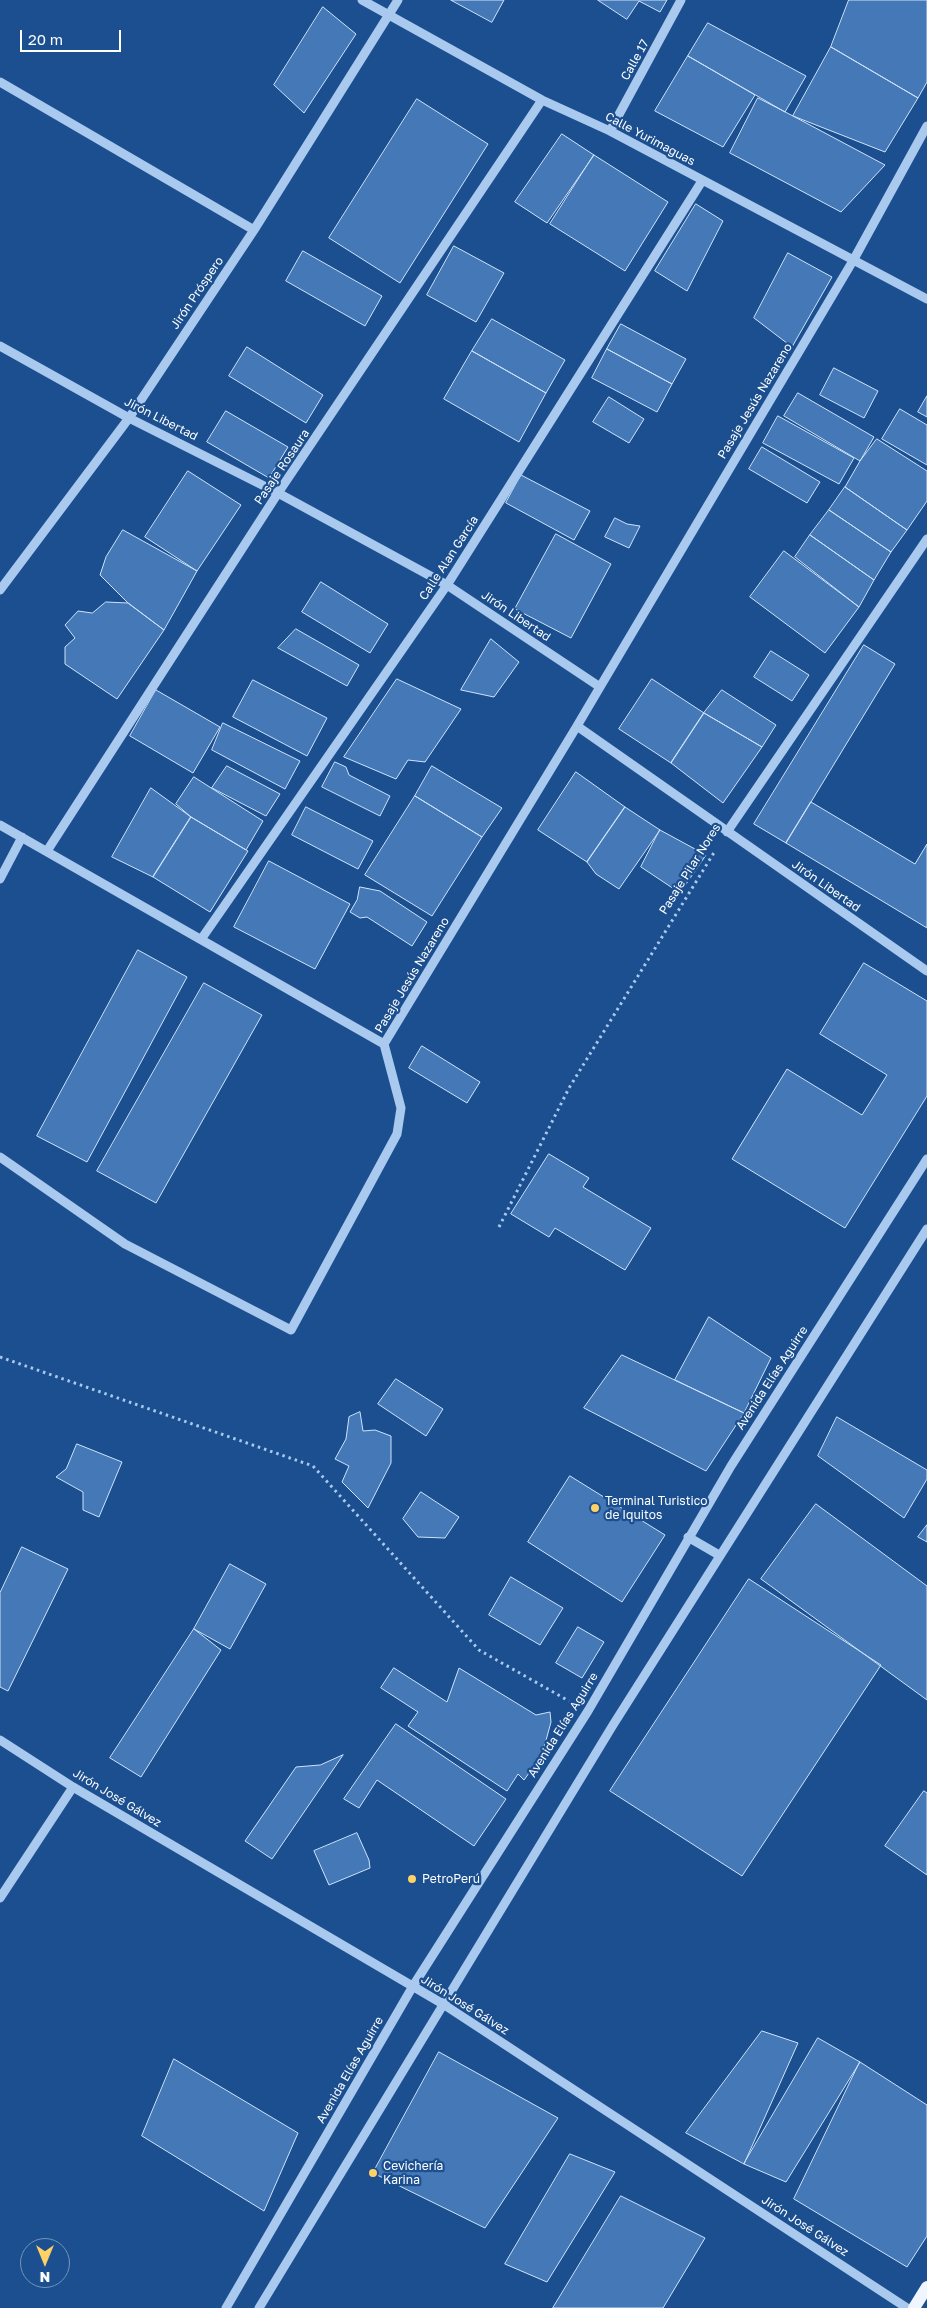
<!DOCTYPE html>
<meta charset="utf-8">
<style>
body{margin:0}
#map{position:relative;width:927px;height:2308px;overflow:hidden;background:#1b4f8f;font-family:"Golos Text",sans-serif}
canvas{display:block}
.north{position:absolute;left:20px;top:2238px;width:50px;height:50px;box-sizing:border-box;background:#1b4f8f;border:1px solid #7695bc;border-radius:50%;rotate:180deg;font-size:14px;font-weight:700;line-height:20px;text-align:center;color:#fff}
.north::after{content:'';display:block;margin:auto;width:18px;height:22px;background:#ffd166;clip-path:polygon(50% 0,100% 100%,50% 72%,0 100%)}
.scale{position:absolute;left:20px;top:30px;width:101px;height:22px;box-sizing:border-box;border:2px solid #fff;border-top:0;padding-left:6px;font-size:15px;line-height:18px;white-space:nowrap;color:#fff;-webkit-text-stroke:4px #1b4f8f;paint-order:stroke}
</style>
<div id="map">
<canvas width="927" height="2308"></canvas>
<div class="north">N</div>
<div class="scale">20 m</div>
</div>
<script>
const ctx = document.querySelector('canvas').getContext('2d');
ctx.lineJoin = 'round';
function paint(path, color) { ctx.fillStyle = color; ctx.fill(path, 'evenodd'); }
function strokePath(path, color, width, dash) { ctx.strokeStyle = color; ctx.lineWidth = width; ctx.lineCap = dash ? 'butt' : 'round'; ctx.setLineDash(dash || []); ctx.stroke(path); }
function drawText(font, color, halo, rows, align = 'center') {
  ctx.font = font + ' "Golos Text",sans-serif'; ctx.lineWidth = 4.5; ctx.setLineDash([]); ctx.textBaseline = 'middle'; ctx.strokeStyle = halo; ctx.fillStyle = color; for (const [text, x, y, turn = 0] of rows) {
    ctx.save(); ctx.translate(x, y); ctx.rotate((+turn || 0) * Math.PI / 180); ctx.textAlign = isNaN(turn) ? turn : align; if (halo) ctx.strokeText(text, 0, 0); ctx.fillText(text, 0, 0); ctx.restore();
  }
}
const building = new Path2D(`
 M 451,0 L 504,0 L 492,22 Z
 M 598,0 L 667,0 L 660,12 L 639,1 L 627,19 Z
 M 849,0 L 927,0 L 927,82 L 918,98 L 831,47 Z
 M 323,7 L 356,34 L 304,113 L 274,85 Z
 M 708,23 L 806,76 L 785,112 L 688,56 Z
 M 831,47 L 918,98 L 885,152 L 793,116 Z
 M 688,56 L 755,95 L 723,147 L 655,111 Z
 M 758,98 L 793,116 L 885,165 L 841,212 L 730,153 Z
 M 417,99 L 488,144 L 400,283 L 329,238 Z
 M 562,134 L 594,155 L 547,223 L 515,202 Z
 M 594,155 L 668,202 L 625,271 L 550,224 Z
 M 696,204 L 723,221 L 687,291 L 655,271 Z
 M 454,246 L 504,273 L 476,322 L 427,295 Z
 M 303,251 L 382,296 L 365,326 L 286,281 Z
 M 788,253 L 832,277 L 792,347 L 754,318 Z
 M 492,319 L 565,360 L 546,393 L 472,351 Z
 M 621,324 L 686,359 L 672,384 L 607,349 Z
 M 247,347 L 323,395 L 306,423 L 229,376 Z
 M 607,349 L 672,384 L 657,412 L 592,378 Z
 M 472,351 L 546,393 L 519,442 L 444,399 Z
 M 834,368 L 878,391 L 864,418 L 820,395 Z
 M 798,393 L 874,437 L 860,461 L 784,416 Z
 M 927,396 L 927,417 L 918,412 Z
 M 609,397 L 644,419 L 629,443 L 593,422 Z
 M 900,409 L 927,425 L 927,465 L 882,439 Z
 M 226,411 L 288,447 L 269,478 L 207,442 Z
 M 778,416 L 854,458 L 839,484 L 763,443 Z
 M 877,439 L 927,471 L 927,501 L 907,530 L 845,487 L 860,461 Z
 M 762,447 L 820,482 L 807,503 L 749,469 Z
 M 188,471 L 241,505 L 197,571 L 145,537 Z
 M 521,475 L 590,511 L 574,540 L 506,503 Z
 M 845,487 L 907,530 L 891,552 L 829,510 Z
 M 829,510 L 891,552 L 874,580 L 810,535 Z
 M 615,518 L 627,524 L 640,526 L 629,548 L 605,537 Z
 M 123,530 L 197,571 L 164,630 L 128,603 L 100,575 L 106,557 Z
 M 556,534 L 611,564 L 571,638 L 515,609 Z
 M 810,535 L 874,580 L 859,607 L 795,557 Z
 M 784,551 L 859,607 L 825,653 L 750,597 Z
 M 321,582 L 388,624 L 370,653 L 302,612 Z
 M 106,602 L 128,603 L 164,630 L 117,699 L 65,664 L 65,647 L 75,638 L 65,625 L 78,611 L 92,613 Z
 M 296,629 L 359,665 L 347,686 L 278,648 Z
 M 491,639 L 519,662 L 494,697 L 461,690 Z
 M 864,645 L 895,664 L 786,843 L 754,824 Z
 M 771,651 L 809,675 L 792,701 L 754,677 Z
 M 397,679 L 461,709 L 425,762 L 408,760 L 396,779 L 344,757 Z
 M 652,679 L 704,713 L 671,763 L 619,729 Z
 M 253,680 L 327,718 L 307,756 L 233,717 Z
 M 156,690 L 220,727 L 193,773 L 130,736 Z
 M 722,690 L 776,725 L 762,747 L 704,713 Z
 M 704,713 L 762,747 L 723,803 L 671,763 Z
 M 223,723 L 300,761 L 285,789 L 212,750 Z
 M 335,762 L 346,767 L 349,775 L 390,796 L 380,816 L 322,787 Z
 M 227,766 L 280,794 L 266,816 L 212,788 Z
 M 432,766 L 502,808 L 482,837 L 415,796 Z
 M 576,772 L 625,807 L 587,862 L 538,830 Z
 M 194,777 L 263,821 L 246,850 L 191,817 L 176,804 Z
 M 151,788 L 191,817 L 153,877 L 112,857 Z
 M 415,796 L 482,837 L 432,916 L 365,875 Z
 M 811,802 L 915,864 L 927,844 L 927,928 L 786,843 Z
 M 306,807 L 373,841 L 358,869 L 292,835 Z
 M 625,807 L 660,830 L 619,889 L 596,874 L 587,862 Z
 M 191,817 L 248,851 L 210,912 L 153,877 Z
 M 660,830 L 706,855 L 680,893 L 641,867 Z
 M 269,861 L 350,904 L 315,969 L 234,927 Z
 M 360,887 L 380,891 L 427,922 L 412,946 L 367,917 L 360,918 L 350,912 L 357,900 Z
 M 138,950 L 187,977 L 87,1162 L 37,1136 Z
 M 864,963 L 927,1001 L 927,1096 L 845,1228 L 732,1159 L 787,1069 L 862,1115 L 887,1075 L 820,1034 Z
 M 204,983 L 262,1015 L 156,1203 L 97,1171 Z
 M 422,1046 L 480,1082 L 467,1103 L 409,1068 Z
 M 549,1154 L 589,1178 L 583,1187 L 651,1228 L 625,1270 L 555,1228 L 549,1237 L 511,1214 Z
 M 709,1317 L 771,1358 L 744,1413 L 675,1380 Z
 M 622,1355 L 744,1413 L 706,1471 L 584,1408 Z
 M 396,1379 L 443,1409 L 426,1436 L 378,1404 Z
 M 360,1412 L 363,1431 L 375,1430 L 391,1436 L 391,1463 L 368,1508 L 342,1482 L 349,1466 L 335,1459 L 346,1439 L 349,1417 Z
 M 837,1417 L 927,1470 L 927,1479 L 904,1518 L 818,1456 Z
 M 77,1444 L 122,1462 L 99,1517 L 83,1510 L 83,1492 L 56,1477 L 66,1469 Z
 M 570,1476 L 665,1535 L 622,1602 L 528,1542 Z
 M 421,1492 L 459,1517 L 445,1538 L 418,1537 L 403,1519 Z
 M 816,1504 L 927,1586 L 927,1700 L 761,1579 Z
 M 927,1525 L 927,1542 L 918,1537 Z
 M 22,1547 L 68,1569 L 8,1691 L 0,1687 L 0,1593 Z
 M 230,1564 L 266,1584 L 230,1649 L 194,1629 Z
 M 511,1577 L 563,1608 L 540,1645 L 489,1615 Z
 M 749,1579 L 881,1665 L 742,1876 L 610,1791 Z
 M 578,1627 L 604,1642 L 582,1678 L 556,1663 Z
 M 194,1629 L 221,1650 L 141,1777 L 110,1758 Z
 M 394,1668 L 447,1702 L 459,1668 L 536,1715 L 550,1712 L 551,1722 L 542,1755 L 524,1780 L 518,1774 L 507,1791 L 408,1726 L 418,1712 L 381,1688 Z
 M 396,1724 L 506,1799 L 474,1846 L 377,1780 L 359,1808 L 344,1799 Z
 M 343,1755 L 272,1859 L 245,1841 L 296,1767 L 320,1765 Z
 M 924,1791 L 927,1793 L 927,1875 L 885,1846 Z
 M 357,1833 L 369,1860 L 370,1868 L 329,1885 L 314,1851 Z
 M 762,2031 L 798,2043 L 744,2164 L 686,2133 Z
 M 818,2038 L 860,2062 L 786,2182 L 744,2164 Z
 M 439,2052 L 558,2118 L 485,2228 L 373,2173 Z
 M 174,2059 L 298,2133 L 264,2211 L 142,2136 Z
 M 860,2062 L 927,2105 L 927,2236 L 907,2267 L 794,2199 Z
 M 570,2154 L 615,2172 L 547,2282 L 505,2264 Z
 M 621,2196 L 705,2238 L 663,2308 L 553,2308 Z`);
const path = new Path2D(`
 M 499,1227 L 569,1088 L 715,851
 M 0,1357 L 313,1466 L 479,1650 L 569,1701`);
const minor = new Path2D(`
 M 362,0 L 542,100 L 610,131 L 927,299
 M 0,82 L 254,230
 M 610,131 L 681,0
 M 0,346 L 129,418 L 278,493 L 447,585 L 600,687 L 577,726 L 927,971
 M 0,590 L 129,418 L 254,230 L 398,0
 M 600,687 L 854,259 L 927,126
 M 0,825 L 384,1044
 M 727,832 L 927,539
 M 47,851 L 278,493 L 542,100
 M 0,879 L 22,837
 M 202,938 L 447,585 L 702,181
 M 0,1157 L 125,1244 L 291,1330 L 397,1134 L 401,1108 L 384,1044 L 577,726
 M 688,1537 L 719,1555
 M 0,1740 L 73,1787 L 443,2004 L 907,2308
 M 0,1898 L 73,1787
 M 226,2308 L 413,1986 L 588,1711 L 731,1466 L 927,1159
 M 259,2308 L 613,1725 L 927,1229`);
const major = new Path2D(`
 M 914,2308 L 927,2287`);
const markers = [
 [595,1508,5,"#ffd166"],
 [412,1879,5,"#ffd166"],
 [373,2173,5,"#ffd166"]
];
const streetNames = [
 ["Calle 17",635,60,-61],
 ["Calle Yurimaguas",650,139,28],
 ["Jirón Próspero",197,293,-56],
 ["Pasaje Jesús Nazareno",755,401,-59],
 ["Jirón Libertad",161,419,27],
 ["Pasaje Rosaura",282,467,-56],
 ["Calle Alan García",449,558,-57],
 ["Jirón Libertad",516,616,34],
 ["Pasaje Pilar Nores",690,869,-58],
 ["Jirón Libertad",826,886,35],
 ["Pasaje Jesús Nazareno",412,975,-59],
 ["Avenida Elías Aguirre",772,1378,-57],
 ["Avenida Elías Aguirre",563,1725,-58],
 ["Jirón José Gálvez",117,1798,31],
 ["Jirón José Gálvez",465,2005,32],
 ["Avenida Elías Aguirre",350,2070,-60],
 ["Jirón José Gálvez",805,2226,33]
];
const poiNames = [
 ["Terminal Turistico",605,1501],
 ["de Iquitos",605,1515],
 ["PetroPerú",422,1879],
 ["Cevichería",383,2166],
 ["Karina",383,2180]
];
paint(building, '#4478b7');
strokePath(building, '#cfe3fa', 1);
strokePath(path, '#a9c9ee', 3, [2.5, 4]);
strokePath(minor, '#a9c9ee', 9);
strokePath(major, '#f0f6ff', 12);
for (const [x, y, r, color] of markers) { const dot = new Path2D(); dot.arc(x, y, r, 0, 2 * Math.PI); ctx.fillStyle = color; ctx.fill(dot); strokePath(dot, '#1b4f8f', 2); }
drawText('12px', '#fff', '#1b4f8f', streetNames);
drawText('12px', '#fff', '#1b4f8f', poiNames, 'left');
</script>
